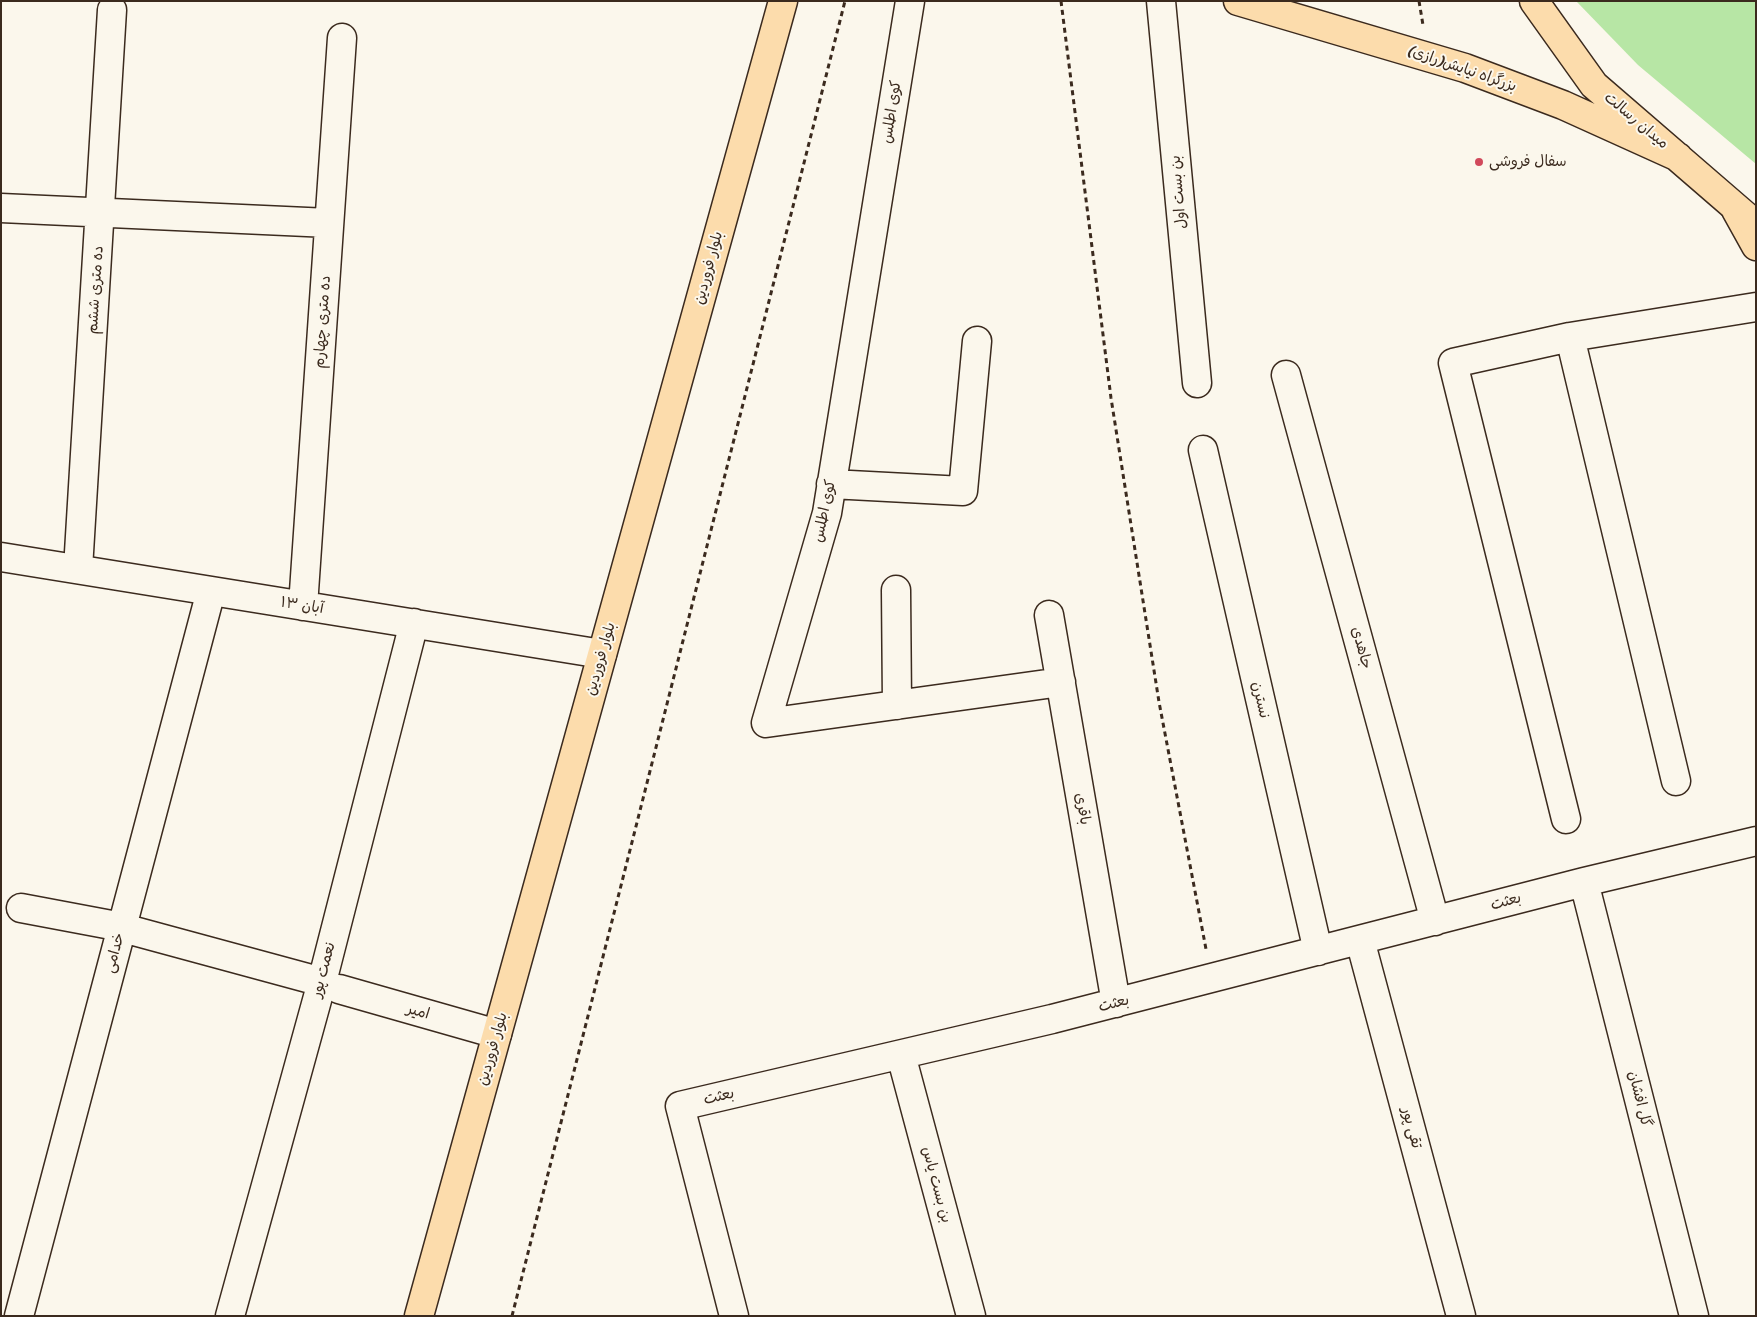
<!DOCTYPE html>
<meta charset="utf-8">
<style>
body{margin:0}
#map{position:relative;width:1757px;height:1317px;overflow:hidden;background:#fbf7ec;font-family:Sriracha,sans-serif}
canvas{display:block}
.frame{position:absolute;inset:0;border:2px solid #3b2a1e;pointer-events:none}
</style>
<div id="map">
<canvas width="1757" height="1317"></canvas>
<div class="frame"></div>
</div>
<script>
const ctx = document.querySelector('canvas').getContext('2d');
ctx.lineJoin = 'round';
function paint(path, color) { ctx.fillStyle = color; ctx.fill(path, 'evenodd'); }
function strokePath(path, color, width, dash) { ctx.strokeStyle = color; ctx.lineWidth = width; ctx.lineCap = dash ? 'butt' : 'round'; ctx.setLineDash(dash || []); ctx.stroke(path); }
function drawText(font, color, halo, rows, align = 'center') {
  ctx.font = font + ' Sriracha,"Playpen Sans Arabic",sans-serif'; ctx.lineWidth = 4; ctx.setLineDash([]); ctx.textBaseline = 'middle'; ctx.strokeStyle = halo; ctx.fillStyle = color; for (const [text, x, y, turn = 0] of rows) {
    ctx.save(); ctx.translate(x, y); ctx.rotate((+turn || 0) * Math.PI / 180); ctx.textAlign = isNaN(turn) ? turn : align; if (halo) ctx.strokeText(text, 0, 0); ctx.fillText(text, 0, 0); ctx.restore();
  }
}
const green = new Path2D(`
 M 1576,1 L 1756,1 L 1756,164 L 1638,65 Z`);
const path = new Path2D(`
 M 1061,1 L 1111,398 L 1159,702 L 1206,949
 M 1419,1 L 1423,25
 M 512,1316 L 845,1`);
const minor = new Path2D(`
 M 910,1 L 827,513 L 766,723 L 1061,682
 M 1161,1 L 1197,383
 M 1,208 L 329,223
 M 1286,375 L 1435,921
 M 1203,450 L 1318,951
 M 831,484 L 963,491 L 977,341
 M 1,557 L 602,654
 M 78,569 L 112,10
 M 896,590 L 897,705
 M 303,606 L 342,38
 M 1049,615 L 1116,1003
 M 1676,781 L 1570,337 L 1756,307
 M 1566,819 L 1453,363 L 1570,337
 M 1584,882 L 1694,1316
 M 21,908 L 122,927
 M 134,931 L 322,982
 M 1360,940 L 1461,1316
 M 339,989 L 497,1034
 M 901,1055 L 971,1316
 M 19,1316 L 211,591
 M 230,1316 L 322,982 L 414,623
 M 734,1316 L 680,1106 L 1052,1019 L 1584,882 L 1756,841`);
const major = new Path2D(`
 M 1736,210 L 1756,246
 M 419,1316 L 783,1`);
const highway = new Path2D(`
 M 1238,1 L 1465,68 L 1563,105 L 1678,157
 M 1534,1 L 1594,85 L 1756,225`);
const markers = [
 [1479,162,5,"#d1495b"]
];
const streetNames = [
 ["بزرگراه نیایش(رازی)",1462,69,19],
 ["کوی اطلس",892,112,-81],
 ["میدان رسالت",1636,121,40],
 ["بن بست اول",1179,192,-95],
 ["بلوار فروردین",709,268,-75],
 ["ده متری ششم",96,290,-86],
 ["ده متری چهارم",323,322,-86],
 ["کوی اطلس",825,511,-78],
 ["۱۳ آبان",302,606,9],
 ["جاهدی",1361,648,75],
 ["بلوار فروردین",601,659,-74],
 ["نسترن",1260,700,77],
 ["باقری",1082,809,80],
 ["بعثت",1506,902,-15],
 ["خدامی",115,953,-75],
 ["نعمت پور",324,970,-75],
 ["بعثت",1114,1004,-14],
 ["امیر",418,1012,16],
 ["بلوار فروردین",493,1049,-74],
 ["بعثت",719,1097,-13],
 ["گل افشان",1639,1099,76],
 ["تقی پور",1411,1128,75],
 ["بن بست یاس",936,1185,75]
];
const poiNames = [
 ["سفال فروشی",1489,162]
];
paint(green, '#b7e6a5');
strokePath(minor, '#3b2a1e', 31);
strokePath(major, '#3b2a1e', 31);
strokePath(highway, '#3b2a1e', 31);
strokePath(path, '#3b2a1e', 3, [5, 4]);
strokePath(minor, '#fbf7ec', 28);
strokePath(major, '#fcdcac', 28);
strokePath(highway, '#fcdcac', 28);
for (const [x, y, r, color] of markers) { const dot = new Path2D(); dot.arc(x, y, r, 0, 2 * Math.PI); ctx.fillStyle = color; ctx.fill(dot); strokePath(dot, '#fbf7ec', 2); }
drawText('15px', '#3b2a1e', '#fbf7ec', streetNames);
drawText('15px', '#3b2a1e', '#fbf7ec', poiNames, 'left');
</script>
